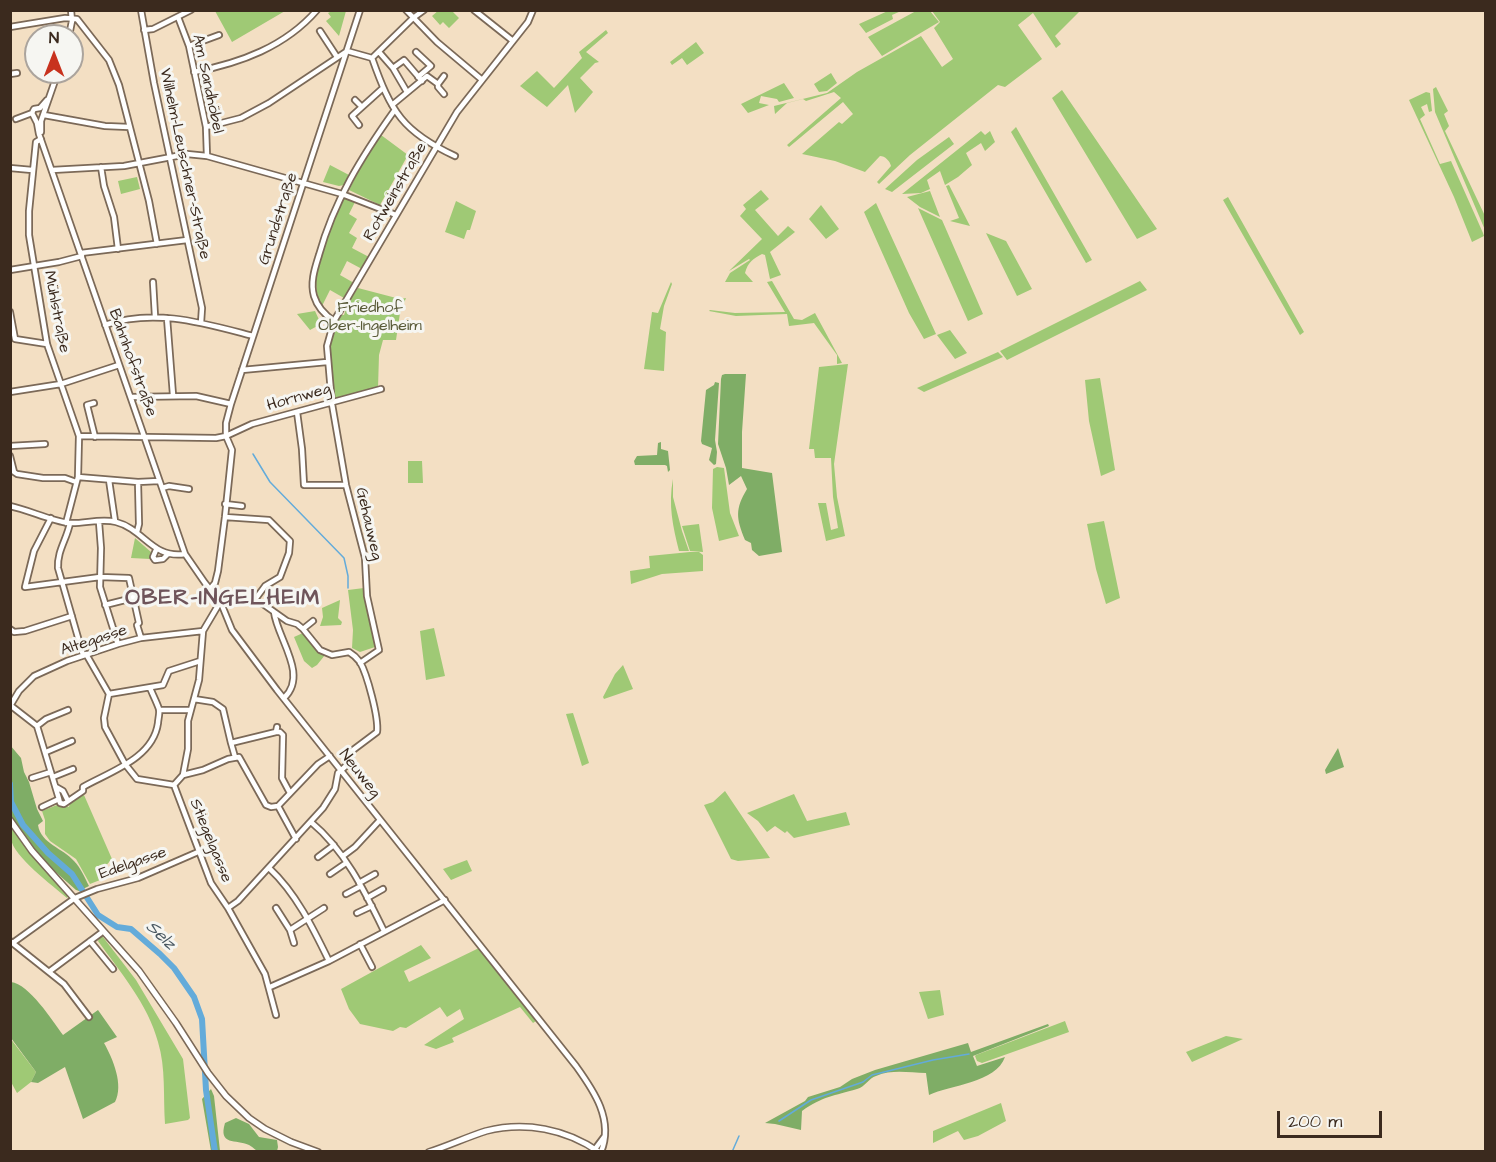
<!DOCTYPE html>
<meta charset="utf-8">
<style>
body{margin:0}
#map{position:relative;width:1496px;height:1162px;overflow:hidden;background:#f3dfc3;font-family:"Architects Daughter",sans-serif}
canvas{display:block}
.frame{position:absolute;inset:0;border:12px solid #3b2a1e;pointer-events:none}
.north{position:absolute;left:24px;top:24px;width:60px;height:60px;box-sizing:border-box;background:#f6f6f2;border:2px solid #aba49d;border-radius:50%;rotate:0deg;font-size:16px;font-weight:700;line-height:24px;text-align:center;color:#3b2a1e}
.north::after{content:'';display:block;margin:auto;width:21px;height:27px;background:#c8321e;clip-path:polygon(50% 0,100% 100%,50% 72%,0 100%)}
.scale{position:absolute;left:1277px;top:1111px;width:105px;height:27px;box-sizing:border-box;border:3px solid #3b2a1e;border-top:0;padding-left:8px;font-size:18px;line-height:21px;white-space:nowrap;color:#3b2a1e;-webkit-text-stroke:4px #f6f6f2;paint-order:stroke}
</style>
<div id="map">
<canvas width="1496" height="1162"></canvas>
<div class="frame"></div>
<div class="north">N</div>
<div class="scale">200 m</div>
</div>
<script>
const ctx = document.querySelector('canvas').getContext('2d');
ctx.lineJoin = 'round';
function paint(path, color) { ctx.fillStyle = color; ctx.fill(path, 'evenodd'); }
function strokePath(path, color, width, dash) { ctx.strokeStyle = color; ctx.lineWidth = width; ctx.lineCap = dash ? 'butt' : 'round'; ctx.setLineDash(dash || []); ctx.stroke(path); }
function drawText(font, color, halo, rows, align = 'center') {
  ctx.font = font + ' "Architects Daughter",sans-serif'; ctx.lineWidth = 6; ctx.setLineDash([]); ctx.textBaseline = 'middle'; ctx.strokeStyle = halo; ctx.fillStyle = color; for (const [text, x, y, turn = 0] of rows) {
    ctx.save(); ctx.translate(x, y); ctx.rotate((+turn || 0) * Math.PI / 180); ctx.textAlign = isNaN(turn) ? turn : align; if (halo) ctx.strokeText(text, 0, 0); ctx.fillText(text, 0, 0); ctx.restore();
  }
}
const green = new Path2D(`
 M 439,10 L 455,11 L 453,12 L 459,18 L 449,28 L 443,22 L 440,25 L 432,16 Z
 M 890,10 L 901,11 L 892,15 L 893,19 L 866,33 L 859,24 Z
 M 215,11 L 285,11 L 232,42 Z
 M 332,11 L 346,11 L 339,36 L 326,21 L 331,17 L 328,13 Z
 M 916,11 L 930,11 L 939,22 L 882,56 L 868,37 Z
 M 932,11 L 1080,11 L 1055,36 L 1061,44 L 1056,48 L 1033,13 L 1018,25 L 1042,59 L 1005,87 L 998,85 L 910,155 L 879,184 L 877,182 L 891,166 C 890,161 885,156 880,156 L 865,172 L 835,161 L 802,154 L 839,122 L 842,124 L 853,114 L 843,102 L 789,147 L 787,145 L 841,98 L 834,92 L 806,101 L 803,99 L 787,103 L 775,114 L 774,106 L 827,93 L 857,72 L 921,36 L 942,67 L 953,59 L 934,28 L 940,22 Z
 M 606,30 L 608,33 L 586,52 L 599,62 L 595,63 L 580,78 L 593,92 L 575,113 L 568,85 L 547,107 L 520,86 L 537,71 L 554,88 L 582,58 L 579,52 Z
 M 696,42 L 704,53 L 687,65 L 682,58 L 672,65 L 670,62 Z
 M 831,73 L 837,83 L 827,91 L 819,92 L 814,84 Z
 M 784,83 L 794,98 L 779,102 L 777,99 L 761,96 L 759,103 L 769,105 L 748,113 L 741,104 Z
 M 1436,87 L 1448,111 L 1444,114 L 1449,126 L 1445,131 L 1485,216 L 1485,230 L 1435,112 L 1433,89 Z
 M 1062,90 L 1157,229 L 1137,239 L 1052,98 Z
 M 1426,92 L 1430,93 L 1432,111 L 1429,112 L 1427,104 L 1421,107 L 1425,115 L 1420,119 L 1440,164 L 1451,161 L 1483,233 L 1484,236 L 1472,242 L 1454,197 L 1409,100 Z
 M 1016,127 L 1092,260 L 1086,263 L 1011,132 Z
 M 981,131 L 985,135 L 990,131 L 995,142 L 985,151 L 981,143 L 966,153 L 972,165 L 958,177 L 945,185 L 940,171 L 927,180 L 930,189 L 921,193 L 902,194 Z
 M 381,135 L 408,155 L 380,205 L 349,190 L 364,160 Z
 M 949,137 L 954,144 L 892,192 L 885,189 L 917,160 Z
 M 330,165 L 349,175 L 344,185 L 339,186 L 323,182 Z
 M 137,177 L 140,189 L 121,194 L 118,181 Z
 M 949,185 L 970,226 L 950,221 L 959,218 L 946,186 Z
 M 761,190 L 769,199 L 755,210 L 778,236 L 788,226 L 795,232 L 770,252 L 781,275 L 770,279 L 765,255 L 762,254 C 753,259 748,262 745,273 L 753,282 L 725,282 L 730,273 L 750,260 L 749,259 L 729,271 L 762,239 L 740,216 L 746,209 L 743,205 Z
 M 930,191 L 940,217 L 920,207 L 907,197 Z
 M 1228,197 L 1304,332 L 1300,335 L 1223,200 Z
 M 346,198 L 355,202 L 349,214 L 357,219 L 349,233 L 357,238 L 352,248 L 369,257 L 362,269 L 347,261 L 340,275 L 354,283 L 344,298 L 330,290 L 322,306 C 305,277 329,228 342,200 Z
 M 456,201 L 476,211 L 470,230 L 467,230 L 464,239 L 445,232 Z
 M 876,203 L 936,334 L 924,339 L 909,313 L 864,212 Z
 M 821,205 L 839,229 L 826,239 L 809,219 Z
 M 918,208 L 942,220 L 983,314 L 968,321 Z
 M 986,233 L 1006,241 L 1032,289 L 1017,296 Z
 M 772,281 L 794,319 L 802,320 L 815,313 L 842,363 L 837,364 L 837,355 L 814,323 L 789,326 L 787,314 L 736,316 L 709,311 L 710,310 L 735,313 L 785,312 L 767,282 Z
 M 1140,281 L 1147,290 L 1007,360 L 1000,351 Z
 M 671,282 L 672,284 L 664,306 L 660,329 L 666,332 L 664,371 L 644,369 L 652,312 L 658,313 Z
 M 358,288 L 400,299 L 406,298 L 400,313 L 396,340 L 383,340 L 379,355 L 378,388 L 332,399 C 330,370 325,341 341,315 L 344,315 L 348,303 Z
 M 315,311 L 321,324 L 310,330 L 297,314 Z
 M 950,330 L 967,353 L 955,359 L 937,335 Z
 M 998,352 L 1003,357 L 924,392 L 917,388 Z
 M 848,364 L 834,464 L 837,497 L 845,536 L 826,541 L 818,503 L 826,503 L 831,530 L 838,528 L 833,497 L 831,458 L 815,458 L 814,449 L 809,449 L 819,367 Z
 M 1100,378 L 1115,470 L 1101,476 L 1089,421 L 1085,380 Z
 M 408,461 L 422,461 L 423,483 L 408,483 Z
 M 717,467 L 724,468 L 730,513 L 739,536 L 719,541 L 712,508 L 713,469 Z
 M 673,479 L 673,497 L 682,531 L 689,551 L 679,551 C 673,527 668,505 673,479 Z
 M 1104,521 L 1120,598 L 1106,604 L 1096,569 L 1087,524 Z
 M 699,524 L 703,552 L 690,551 L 682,526 Z
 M 135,538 L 151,552 L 150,559 L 131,558 Z
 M 690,552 L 699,552 L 703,555 L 703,571 L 662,574 L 631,584 L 630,571 L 650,568 L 649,556 Z
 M 364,588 L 375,647 L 360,652 L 352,648 L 353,630 L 348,590 Z
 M 340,600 L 338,618 L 342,622 L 341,625 L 320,626 L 323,617 L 322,608 Z
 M 434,628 L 445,676 L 426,680 L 420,631 Z
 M 303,633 L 318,652 L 325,655 L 317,665 L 312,668 L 304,661 L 294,637 Z
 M 623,665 L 633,689 L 604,699 L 603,697 L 615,674 Z
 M 573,713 L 589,763 L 582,766 L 566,714 Z
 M 725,791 L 770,858 L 738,861 L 731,859 L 704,805 L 713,802 Z
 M 794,794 L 807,821 L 846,812 L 850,825 L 794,838 L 787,831 L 785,833 L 775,826 L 767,832 L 758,821 L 747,813 Z
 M 84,795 L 112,859 L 98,874 L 100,880 L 90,884 L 76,859 L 50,841 L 45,834 L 45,820 L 42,811 L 57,805 L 56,802 L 58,802 L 69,807 L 70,802 Z
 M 10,824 L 29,851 L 68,896 L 67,898 C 53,886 13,856 11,839 C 10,834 11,829 10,824 Z
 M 467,860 L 472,871 L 451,880 L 443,869 Z
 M 100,937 L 103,937 L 136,980 L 183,1059 L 190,1118 L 188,1120 L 165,1124 C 163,1097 166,1068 158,1042 C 148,1004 120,972 98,941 Z
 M 421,945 L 431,958 L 404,971 L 409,982 L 479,948 L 536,1021 L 533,1023 L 520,1007 L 452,1038 L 454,1042 L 436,1049 L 424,1045 L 464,1019 L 460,1009 L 447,1017 L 440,1007 L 406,1028 L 400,1027 L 393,1031 L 360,1024 L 349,1009 L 341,989 Z
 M 940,990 L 944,1015 L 928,1019 L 919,992 Z
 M 1065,1021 L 1069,1032 L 982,1063 L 977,1061 L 975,1056 L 976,1055 Z
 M 1226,1036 L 1243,1039 L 1192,1062 L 1186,1052 Z
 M 10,1038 L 36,1072 L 31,1082 L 17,1093 L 11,1082 Z
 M 1001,1103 L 1006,1121 L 978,1136 L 964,1140 L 958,1131 L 933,1143 L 933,1131 Z`);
const forest = new Path2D(`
 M 725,374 L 746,374 L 742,432 L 742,468 L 772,473 L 782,552 L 759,556 L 752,550 L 751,543 L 745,540 C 736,518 735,509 747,489 L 741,476 L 729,485 L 726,468 L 718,444 L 721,379 L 722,375 Z
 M 715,382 L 719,383 L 715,440 L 717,452 L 716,464 L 714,465 L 709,460 L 712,448 L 702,444 L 701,441 L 706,390 L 714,385 Z
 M 661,442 L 661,449 L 668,451 L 670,470 L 668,472 L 667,466 L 665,465 L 635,465 L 634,461 L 637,456 L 657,455 L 658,443 Z
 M 10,745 L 21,758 L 24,772 L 29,782 L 37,809 L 43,821 L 38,825 C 41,844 63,848 74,861 C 81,868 85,878 89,886 L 79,891 L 76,890 C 53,869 22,846 11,816 C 7,804 11,760 10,745 Z
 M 1338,748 L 1344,767 L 1326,774 L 1325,770 Z
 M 11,982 C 29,984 52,1020 63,1035 L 98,1010 L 117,1037 L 104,1043 C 113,1059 124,1085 115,1102 L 83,1119 L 65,1067 L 38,1083 L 31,1082 L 36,1072 L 11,1038 Z
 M 1048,1024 L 1049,1026 L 973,1056 L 977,1066 L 1005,1057 C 996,1083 950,1085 929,1095 L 926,1073 C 909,1073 893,1069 876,1076 C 869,1078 865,1087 857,1089 C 834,1096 823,1096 802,1111 L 801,1130 L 775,1124 L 765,1123 L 805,1101 L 808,1097 L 840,1087 L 852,1079 L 875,1070 L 968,1043 L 971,1052 Z
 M 211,1089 L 214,1096 L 220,1151 L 211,1151 L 202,1099 Z
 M 236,1118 L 249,1124 L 259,1137 L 277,1140 L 278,1147 L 277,1151 L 257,1151 C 256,1150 251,1146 249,1145 C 236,1139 218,1146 225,1123 Z`);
const stream = new Path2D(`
 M 253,454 L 270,482 L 344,558 L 348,576 L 348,588
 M 779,1121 L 811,1100 L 863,1082 L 872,1075 L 933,1060 L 969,1054
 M 732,1152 L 739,1136`);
const river = new Path2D(`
 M 10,784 L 11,802 L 23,825 L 48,853 L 72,874 L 98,915 L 117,927 L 131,929 L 160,954 L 174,968 L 194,997 L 202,1019 L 206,1090 L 215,1152`);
const minor = new Path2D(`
 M 141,10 L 154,83 L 202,308 L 201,323
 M 406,10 L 437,42 L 481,79
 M 474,10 L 513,41
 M 178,17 L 189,46 L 206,127 L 207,156
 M 10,27 L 65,18 L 77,19 L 109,60 L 119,85 L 149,201 L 157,244
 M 144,30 L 153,29 L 191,10
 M 320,31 L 337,57
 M 69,36 L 72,21 L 71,10
 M 189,46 L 219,35
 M 379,52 L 393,68
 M 416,52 L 431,66 L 418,77
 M 372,58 C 391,112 403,132 455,156
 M 194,72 C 240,63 285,47 317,10
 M 10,74 L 17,73
 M 438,84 L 438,87 L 444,94
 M 407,92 L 393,68 L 404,60 L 422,81
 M 355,100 L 362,107
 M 392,105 L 427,76 L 438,84 L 444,76
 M 32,113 L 37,123 L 39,134 L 185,554 L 205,583 L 221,603 L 232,630 L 277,690 L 576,1066 C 594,1091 614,1120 601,1152
 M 44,115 L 105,126 L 129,127
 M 16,119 L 32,113 L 34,109 L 40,108 L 47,100
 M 359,125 L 352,116 L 383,88
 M 206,127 L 241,118 L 269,103 L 347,51 L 372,58 L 413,18 L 424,10
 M 41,132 L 41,121 L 58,72
 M 41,139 L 36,142 L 29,211 L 29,235 L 47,344 L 79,436 L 78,477 L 66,523
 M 101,167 L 104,186 L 114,217 L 118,249
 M 10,168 L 32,170
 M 52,170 L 124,166 L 187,154 L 207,156 L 342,194 L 396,215
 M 81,253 L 187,240
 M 10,270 L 59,262 L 82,256
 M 153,282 L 155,316
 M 10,312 L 15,339 L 47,344
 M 167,318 L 173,395
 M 334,321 C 325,315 317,306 314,296 C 310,282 315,268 319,255 C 334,201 362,156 394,111
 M 105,325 C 155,308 203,323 253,336
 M 242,370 L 327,362
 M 10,392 L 61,384 L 119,365
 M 131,397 L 196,396 L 231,404
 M 94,403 L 87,405 L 95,437
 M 297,412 L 302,449 L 304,485 L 346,485
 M 79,436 L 216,438 L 226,436 L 252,424 L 381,389
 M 10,446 L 45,444
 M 10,456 L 14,472 L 17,474 L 43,478 L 65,478 L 76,482
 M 78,477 L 138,482 L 159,481
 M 109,480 L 115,521
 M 162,488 L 169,486 L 189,489
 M 225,504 L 242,506
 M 10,506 C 29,510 51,521 69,523 C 84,524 101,518 116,522 C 144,529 152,559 185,554
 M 225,517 L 269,520 L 290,541 L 289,553 L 280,577 L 265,586 L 254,601
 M 51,518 L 34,551 L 25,587 L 100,577 L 129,578 L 139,623 L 137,625 L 141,638
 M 99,522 L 101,548 L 100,587 L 118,644
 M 70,523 C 67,539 57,551 58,568 L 83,655
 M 137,532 L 139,524 L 138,482
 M 156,550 L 153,557 L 155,560 L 163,559 L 168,554
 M 210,589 L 215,583 L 218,571 L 225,517 L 232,450 L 226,436 L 226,423 L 231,404 L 360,10
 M 105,605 L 133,598
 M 274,612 C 277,638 309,675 284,698
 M 10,629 L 14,632 L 25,631 L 72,616
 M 303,629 L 313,621
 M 86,654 L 109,694
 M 360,663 L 379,650 L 367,596 L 365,558 L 346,485 L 332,404 L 327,346 L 334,321 L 457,112 L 528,22 L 533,10
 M 109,694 L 104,718 L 105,727 L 125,764 L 137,779 L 174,785
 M 109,694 L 163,685 L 169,671 L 200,661
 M 194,699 L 213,702 L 223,709 L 231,743
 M 10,705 L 37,726 L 59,799 L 60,803 L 64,804 L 83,791 L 83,787 C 109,772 153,759 158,723 C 158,720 160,713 159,709 C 157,703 153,695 150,688
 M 10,706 L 19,691 L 34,676 L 67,661 L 118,644 L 141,638 L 203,631
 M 159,710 L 190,710
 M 37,726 L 46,719 L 68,710
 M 277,727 L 276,732 L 280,732 L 283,735 L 282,778 L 290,793
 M 46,752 L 72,741
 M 235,757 L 231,743 L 276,732
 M 183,775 L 203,770 L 228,759 L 239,757 L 266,805 L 271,807 L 278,806 L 318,764 L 330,756
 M 53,777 L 73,769
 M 32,778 L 51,772
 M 174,785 L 183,775 L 188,749 L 188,721 L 199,680 L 203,631 L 219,604 L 237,599 L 254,601 L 263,604 L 287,621 L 297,624 L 303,629 L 320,650 L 332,655 L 349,652 C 354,655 357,658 360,662 C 367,674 379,718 377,732 L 353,750 L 347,765 L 338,773 L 335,789 L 323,808 L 238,901 L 228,908
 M 174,785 L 211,883 L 228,908 L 265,974 L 276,1015
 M 56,787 L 63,791 L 68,801
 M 278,806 L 296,839
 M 42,807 L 59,799
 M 311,822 C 345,850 365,892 384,931
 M 343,856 L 355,847 L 380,820
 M 318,857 L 334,845
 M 269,868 C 296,893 313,928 329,961
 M 330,874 L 346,863
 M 359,883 L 375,874
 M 346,894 L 361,886
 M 367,898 L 383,889
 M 276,908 L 290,930 L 294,943
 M 357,913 L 372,906
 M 290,930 L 324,908
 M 10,941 L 64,984 L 89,1017
 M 90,941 L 113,969
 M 14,942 L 75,898 L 97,889 L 138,878 L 198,852
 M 360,944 L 372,967
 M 50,971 L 101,933
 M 270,987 L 329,961 L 445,900
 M 595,1149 L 604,1137`);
const major = new Path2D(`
 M 10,820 L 32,851 L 139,971 L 176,1023 L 208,1073 L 226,1096 L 249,1118 L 265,1129 L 291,1142 L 318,1152
 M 429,1152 C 448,1146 467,1137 486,1131 C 525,1121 566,1129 599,1152`);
const streetNames = [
 ["Am Sandhöbel",207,84,78],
 ["Wilhelm-Leuschner-Straße",184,164,78],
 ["Rotweinstraße",396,192,-60],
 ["Grundstraße",279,219,-72],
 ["Mühlstraße",56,312,79],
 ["Bahnhofstraße",132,363,70],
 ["Hornweg",299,398,-16],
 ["Gehauweg",368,524,77],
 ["Altegasse",94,641,-18],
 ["Neuweg",359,774,52],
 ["Stiegelgasse",210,841,68],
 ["Edelgasse",133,864,-19]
];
const parkNames = [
 ["Friedhof",370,309],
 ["Ober-Ingelheim",370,327]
];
const waterNames = [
 ["Selz",160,936,43]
];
const districtNames = [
 ["OBER-INGELHEIM",223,599]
];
paint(green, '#9fc975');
paint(forest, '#7fad66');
strokePath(stream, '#63abda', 1.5);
strokePath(river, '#63abda', 6);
strokePath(minor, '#7b6958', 8);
strokePath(major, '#7b6958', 8);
strokePath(minor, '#fff', 4.5);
strokePath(major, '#fff', 5);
drawText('16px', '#3b2a1e', '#f6f6f2', streetNames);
drawText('16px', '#595a38', '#f6f6f2', parkNames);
drawText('italic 18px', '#495760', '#f6f6f2', waterNames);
ctx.letterSpacing = '1.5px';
drawText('bold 22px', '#6e545a', '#f6f6f2', districtNames);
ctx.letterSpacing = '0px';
</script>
